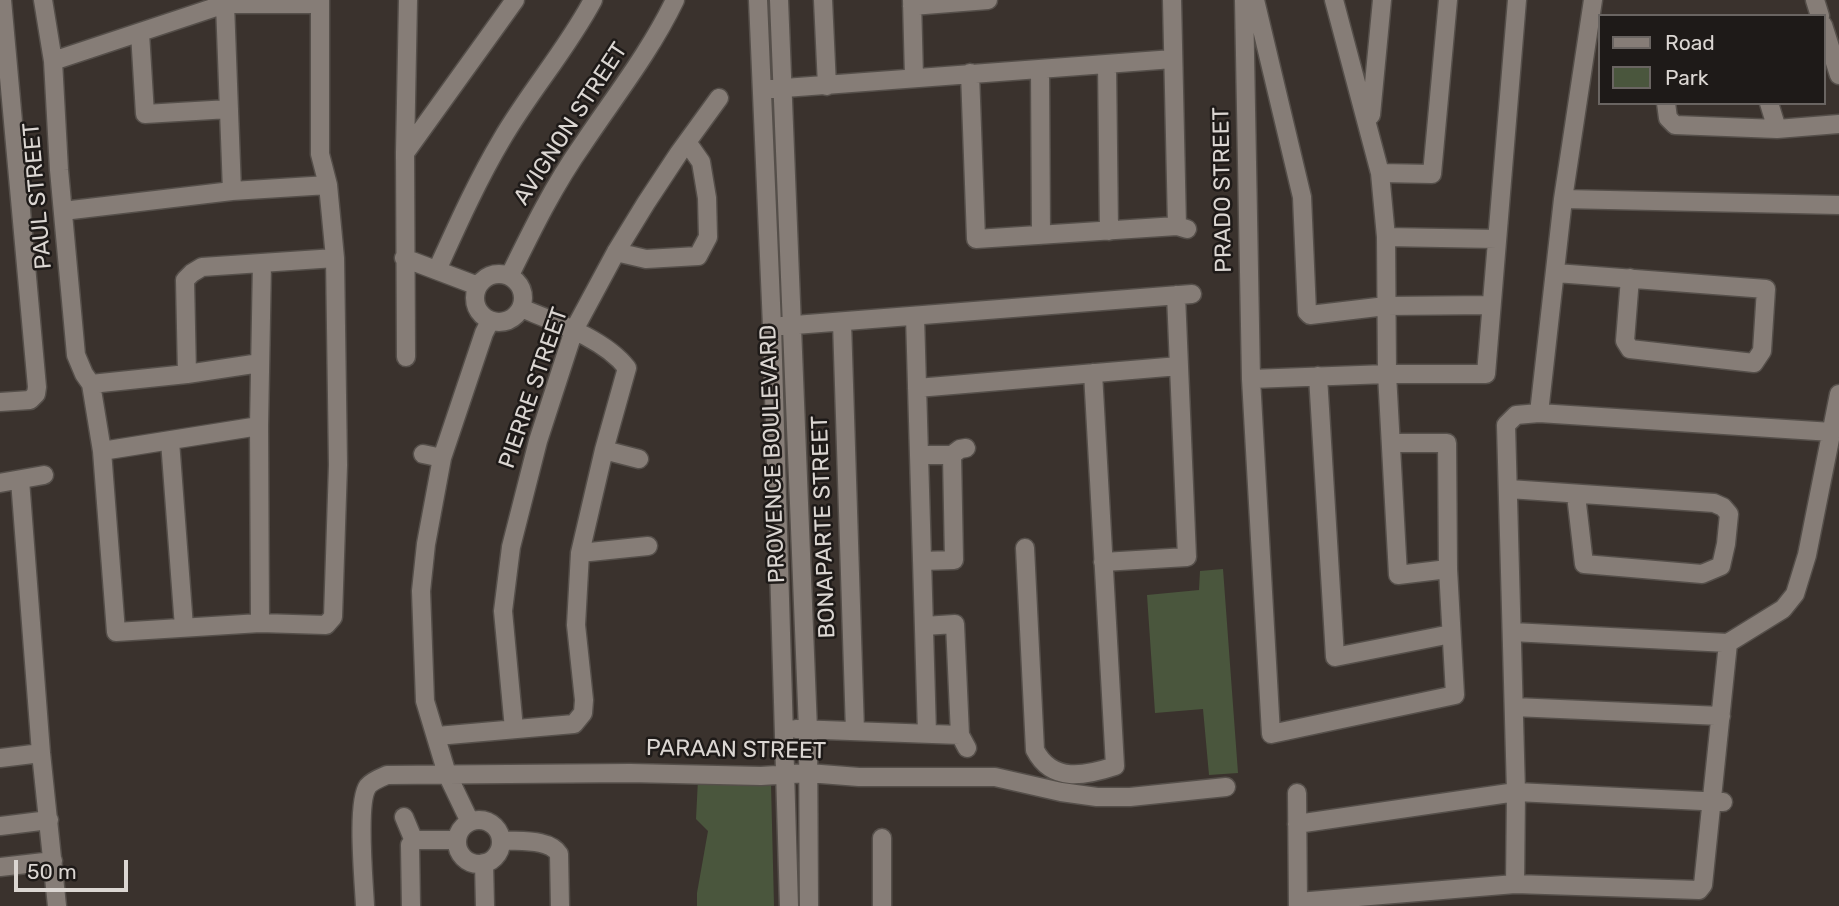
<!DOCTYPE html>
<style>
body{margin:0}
#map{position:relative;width:1839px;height:906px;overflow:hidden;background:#3a322d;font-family:Rubik,sans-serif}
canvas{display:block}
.legend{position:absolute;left:1598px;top:14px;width:228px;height:91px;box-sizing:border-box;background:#1e1a18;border:2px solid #6a6562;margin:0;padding:9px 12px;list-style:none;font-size:21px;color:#dbd6d2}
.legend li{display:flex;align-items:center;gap:14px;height:35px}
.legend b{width:35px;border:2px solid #6a6562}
.scale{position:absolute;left:14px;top:860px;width:114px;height:32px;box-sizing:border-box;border:4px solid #dbd6d2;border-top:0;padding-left:9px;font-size:21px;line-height:24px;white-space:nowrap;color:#dbd6d2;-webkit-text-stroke:5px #1e1a18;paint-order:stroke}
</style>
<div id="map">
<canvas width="1839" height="906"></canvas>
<ul class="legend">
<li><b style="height:9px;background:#867d77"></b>Road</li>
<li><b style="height:19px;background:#4a563d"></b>Park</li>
</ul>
<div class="scale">50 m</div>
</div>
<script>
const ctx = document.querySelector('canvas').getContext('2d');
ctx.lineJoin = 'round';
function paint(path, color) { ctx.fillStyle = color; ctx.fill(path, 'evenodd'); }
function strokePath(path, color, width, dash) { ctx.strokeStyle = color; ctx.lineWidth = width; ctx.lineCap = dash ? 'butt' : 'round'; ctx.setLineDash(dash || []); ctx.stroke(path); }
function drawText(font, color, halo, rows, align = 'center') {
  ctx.font = font + ' Rubik,sans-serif'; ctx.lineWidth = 5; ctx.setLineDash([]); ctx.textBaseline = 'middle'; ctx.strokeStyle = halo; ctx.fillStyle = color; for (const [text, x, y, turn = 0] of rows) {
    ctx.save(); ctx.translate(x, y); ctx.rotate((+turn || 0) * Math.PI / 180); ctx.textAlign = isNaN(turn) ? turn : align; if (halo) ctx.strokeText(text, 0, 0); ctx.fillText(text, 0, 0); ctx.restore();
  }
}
const green = new Path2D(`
 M 1223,569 L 1238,773 L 1209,775 L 1203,709 L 1155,713 L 1147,595 L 1199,590 L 1200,571 Z
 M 698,779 L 771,784 L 774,906 L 697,906 L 697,893 L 708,831 L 696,819 Z`);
const minor = new Path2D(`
 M 43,0 L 53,61 L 59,170 L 76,355 L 84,374 L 91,384 L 102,451 L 116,632 L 260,623 L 326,625 L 333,617 L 338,465 L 335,258 L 328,185 L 320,154 L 320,0
 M 758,0 L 772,326 L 789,906
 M 779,0 L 808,729 L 809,906
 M 823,0 L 827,86
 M 912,0 L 914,77
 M 1172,0 L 1177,226
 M 1244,0 L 1251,379 L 1271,734 L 1455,695 L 1448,569 L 1447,443 L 1391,443
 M 1255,0 L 1302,197 L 1307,312 L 1310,315 L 1386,306 L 1490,305
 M 1334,0 L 1380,173 L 1386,237 L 1387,374 L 1398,575 L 1448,569
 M 1815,0 L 1820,16
 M 225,4 L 232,191
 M 912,6 L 988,0
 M 1823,25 L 1839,75
 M 140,33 L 145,114 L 229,109
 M 53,61 L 225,4 L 320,4
 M 1107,64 L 1109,231
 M 1040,69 L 1041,235
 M 970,73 L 976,239 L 1177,226 L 1187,229
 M 771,89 L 1173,59
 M 1666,103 L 1668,118 L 1675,125 L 1777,129 L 1839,124
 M 1769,103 L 1777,129
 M 1371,115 L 1382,0
 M 405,153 L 515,0
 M 1380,173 L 1432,174 L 1448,0
 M 1563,199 L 1839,205
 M 63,211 L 232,191 L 328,185
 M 1386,237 L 1497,239
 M 616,252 L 646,259 L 698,256 L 708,237 L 707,198 L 701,162 L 687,142
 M 404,258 L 478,286
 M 437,270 C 457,226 477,181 502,139 C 530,91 567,49 593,0
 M 1556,273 L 1766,289 L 1762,351 L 1754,363 L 1630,349 L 1625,341 L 1630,278
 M475 298a24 24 0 1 1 48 0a24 24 0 1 1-48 0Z
 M 510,275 C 532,230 554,185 583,144 C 615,96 650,52 675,0
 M 521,308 C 555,322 605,339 627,368 L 604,450
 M 915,316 L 927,733
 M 842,322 L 855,731
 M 782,326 L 1192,294
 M 406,357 L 405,153 L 408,0
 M 187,374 L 185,280 L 192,273 L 202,267 L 335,258
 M 1318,376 L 1335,657 L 1451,634
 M 1251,379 L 1387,374 L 1486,374 L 1517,0
 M 91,384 L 187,374 L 260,363
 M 917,388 L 1179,366
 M 0,402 L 30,400 L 36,394 L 37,387 L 2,0
 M 1539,413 L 1563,199 L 1593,0
 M 170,441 L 184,627
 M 102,451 L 259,426
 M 423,454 L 442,458
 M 919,455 L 952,455 L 960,449 L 966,448
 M 639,459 L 604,450 L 580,553 L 648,546
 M 20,480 L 41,753 L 57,906
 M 0,483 L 44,475
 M 1509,489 L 1714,503 L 1723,507 L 1729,514 L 1726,544 L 1721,566 L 1702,574 L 1584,564 L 1576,495
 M 1025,548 L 1035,750 C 1052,783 1085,776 1115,766 L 1093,373
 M 922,561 L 954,560 L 952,455
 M 1103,562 L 1187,557 L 1176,295
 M 260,623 L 259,426 L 262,263
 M 924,626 L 955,624 L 960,735 L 967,748
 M 1512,632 L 1728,643 L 1783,609 L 1795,594 L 1807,555 L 1839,394
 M 1514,707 L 1721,716
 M 514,729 L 503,611 L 511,547 L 538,441 L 574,330 L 616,252 L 646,203 L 679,153 L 719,98
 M 796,729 L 960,735
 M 437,736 L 574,724 L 583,713 L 584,700 L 576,625 L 580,553
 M 0,758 L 41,753
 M 1297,793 L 1298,906
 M 404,817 L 414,841
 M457 842a22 22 0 1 1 44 0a22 22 0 1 1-44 0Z
 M 470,822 L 447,774 L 425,701 L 421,591 L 426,544 L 442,458 L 484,333 L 490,321
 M 1297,824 L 1516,792 L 1723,802
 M 0,826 L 49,820
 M 882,838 L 882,906
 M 501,840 C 518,842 549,838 559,854 L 560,906
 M 484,863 L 485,906
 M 0,867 L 53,861
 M 1515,884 L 1516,792 L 1506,425 L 1516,415 L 1539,413 L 1832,432
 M 1298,902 L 1515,884 L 1699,890 L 1703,885 L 1728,643
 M 365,906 C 364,883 356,802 368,786 C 372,781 380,778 387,775 L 630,773 L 761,776 L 808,773 L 859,777 L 995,777 L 1061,792 L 1097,797 L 1130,797 L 1226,787
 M 411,906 L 410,845 L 417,840 L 457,840`);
const streetNames = [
 ["AVIGNON STREET",571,124,-57],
 ["PRADO STREET",1223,190,-91],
 ["PAUL STREET",38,196,-95],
 ["PIERRE STREET",534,388,-71],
 ["PROVENCE BOULEVARD",773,454,-92],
 ["BONAPARTE STREET",824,527,-92],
 ["PARAAN STREET",736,750,1]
];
paint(green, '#4a563d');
strokePath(minor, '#554f4a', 21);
strokePath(minor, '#867d77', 18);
drawText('23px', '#dbd6d2', '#1e1a18', streetNames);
</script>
